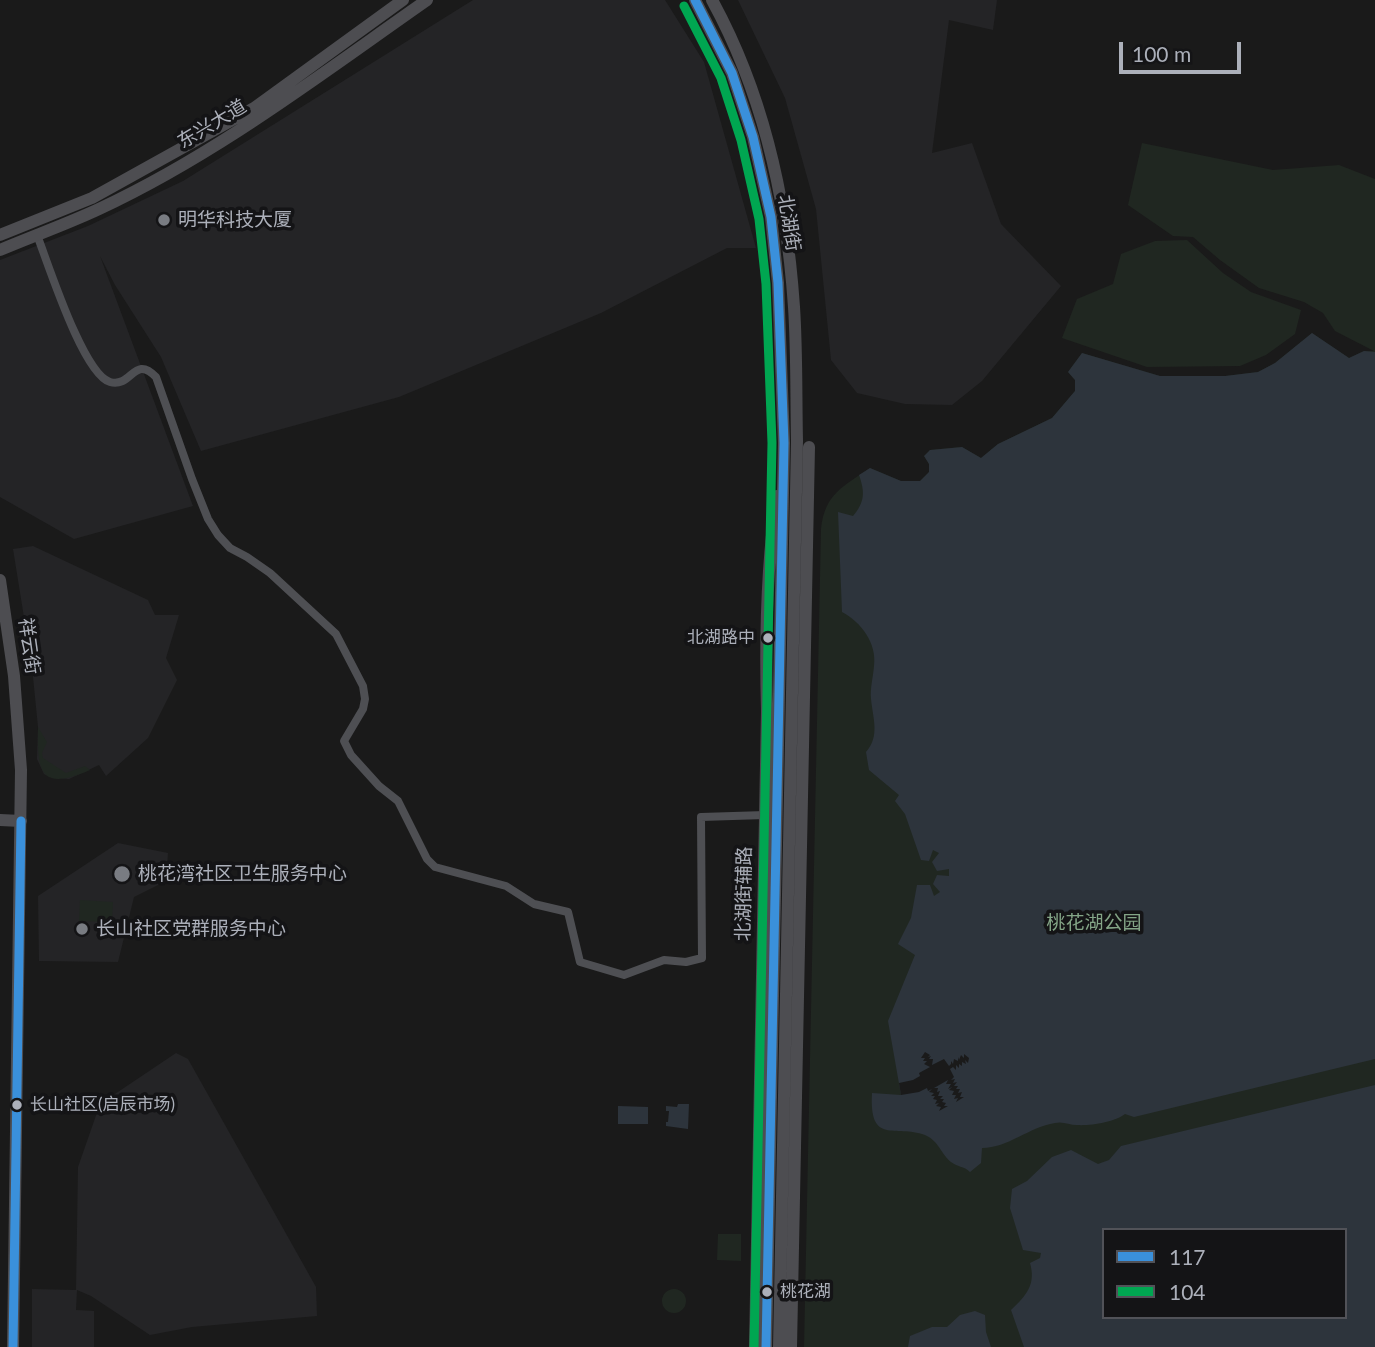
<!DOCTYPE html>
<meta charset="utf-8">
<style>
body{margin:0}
#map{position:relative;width:1375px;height:1347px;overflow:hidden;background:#1a1a1a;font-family:Lato,sans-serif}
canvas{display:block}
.legend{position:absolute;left:1102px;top:1228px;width:245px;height:91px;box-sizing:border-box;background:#141416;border:2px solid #515258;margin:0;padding:9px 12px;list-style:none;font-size:21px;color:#acb0ba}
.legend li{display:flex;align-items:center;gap:14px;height:35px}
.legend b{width:35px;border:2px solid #515258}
.scale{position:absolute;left:1119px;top:42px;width:122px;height:32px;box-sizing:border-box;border:4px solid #acb0ba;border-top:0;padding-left:9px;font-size:21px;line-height:24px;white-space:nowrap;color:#acb0ba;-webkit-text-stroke:5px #141416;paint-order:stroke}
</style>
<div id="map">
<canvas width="1375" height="1347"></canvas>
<ul class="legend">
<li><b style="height:9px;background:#3a90db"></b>117</li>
<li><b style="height:9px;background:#00a651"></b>104</li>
</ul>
<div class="scale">100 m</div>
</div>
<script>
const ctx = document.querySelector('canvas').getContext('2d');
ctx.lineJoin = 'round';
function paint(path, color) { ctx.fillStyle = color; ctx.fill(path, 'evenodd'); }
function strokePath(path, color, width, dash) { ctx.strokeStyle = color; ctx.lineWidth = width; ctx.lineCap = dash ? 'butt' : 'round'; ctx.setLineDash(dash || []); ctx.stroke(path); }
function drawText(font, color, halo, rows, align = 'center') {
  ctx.font = font + ' Lato,"Noto Sans SC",sans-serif'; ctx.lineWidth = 7; ctx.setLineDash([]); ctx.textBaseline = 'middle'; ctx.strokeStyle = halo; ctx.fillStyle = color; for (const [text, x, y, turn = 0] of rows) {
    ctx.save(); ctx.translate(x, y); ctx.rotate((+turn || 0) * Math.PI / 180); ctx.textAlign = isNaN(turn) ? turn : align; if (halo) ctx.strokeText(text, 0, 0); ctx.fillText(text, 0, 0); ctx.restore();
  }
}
const built = new Path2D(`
 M 473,0 L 665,0 L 704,62 L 756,248 L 727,248 L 601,313 L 399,397 L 201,451 L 161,357 L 115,285 L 100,256 L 193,506 L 74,539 L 0,497 L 0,260 L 88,226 L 183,181 Z
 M 738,0 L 997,0 L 993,30 L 949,20 L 932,153 L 972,143 L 1001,224 L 1061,286 L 982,381 L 952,405 L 905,404 L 857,393 L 831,360 L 816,209 L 785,98 Z
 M 33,546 L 148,600 L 155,615 L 179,615 L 166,658 L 177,680 L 148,738 L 106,776 L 99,765 L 69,779 L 50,777 L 44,774 L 37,759 L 38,727 L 32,667 L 13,549 Z
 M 118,843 L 168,853 L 166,881 L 134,897 L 118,962 L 39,961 L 38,896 Z
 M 176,1053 L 188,1059 L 316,1287 L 317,1316 L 192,1327 L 150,1335 L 91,1296 L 77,1290 L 76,1310 L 94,1311 L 94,1347 L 32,1347 L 32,1289 L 76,1290 L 78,1167 L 100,1104 Z`);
const green = new Path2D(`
 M 1142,143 L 1273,170 L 1339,165 L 1375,179 L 1375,1347 L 804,1347 L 821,529 C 825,493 843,487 870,468 L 901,481 L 920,481 L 929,472 L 929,464 L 924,456 L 930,450 L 962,447 L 981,458 L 998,444 L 1052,418 L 1075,391 L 1075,380 L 1068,372 L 1082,353 L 1160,376 L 1225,376 L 1258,372 L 1275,363 L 1312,333 L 1349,358 L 1364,351 L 1374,351 L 1335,331 L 1323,313 L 1304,302 L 1259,288 L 1220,260 L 1193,237 L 1173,236 L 1128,205 ZM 1104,1230 L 1345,1230 L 1345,1317 L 1104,1317 Z
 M 1187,240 L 1223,273 L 1251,292 L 1301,310 L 1295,334 L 1266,355 L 1240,366 L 1147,367 L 1062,338 L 1077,299 L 1113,284 L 1121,254 L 1155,241 Z
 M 38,727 L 47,742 L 42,753 L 43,758 L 66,773 L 85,766 L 90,770 C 40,792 37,772 38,727 Z
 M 80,900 L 113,902 L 112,922 L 79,921 Z
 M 718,1234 L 741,1234 L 741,1261 L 717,1260 Z
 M662 1301a12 12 0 1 1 24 0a12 12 0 1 1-24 0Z`);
const water = new Path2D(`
 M 1312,333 L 1349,358 L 1364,351 L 1375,352 L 1375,1059 L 1134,1117 L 1125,1114 C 1115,1122 1090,1126 1077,1125 C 1069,1125 1063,1121 1055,1123 C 1029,1127 1008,1148 982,1148 L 981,1163 L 970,1172 C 964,1166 957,1167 951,1162 C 941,1154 939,1141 925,1135 C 895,1124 869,1146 872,1093 L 901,1095 L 888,1021 L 915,955 L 898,944 L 911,918 L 917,885 L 930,885 L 934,896 L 940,892 L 933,884 L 937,875 L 949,876 L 949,869 L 937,871 L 932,862 L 939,853 L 933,850 L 929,861 L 921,860 L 905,814 L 895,801 L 899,795 L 869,770 L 866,752 C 880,736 873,719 871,699 C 870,688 873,678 874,666 C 877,643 861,622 842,612 L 838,512 L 853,516 C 865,502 865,492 859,475 L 870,468 L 901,481 L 920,481 L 929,472 L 929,464 L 924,456 L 930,450 L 962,447 L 981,458 L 998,444 L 1052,418 L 1075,391 L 1075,380 L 1068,372 L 1082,353 L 1160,376 L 1225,376 L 1258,372 L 1275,363 Z
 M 1375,1085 L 1375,1347 L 1024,1347 L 1011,1310 C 1027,1295 1036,1284 1030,1263 L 1040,1258 L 1041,1253 L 1023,1250 L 1010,1208 L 1012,1189 L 1027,1181 L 1052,1157 L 1071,1150 L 1098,1164 L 1109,1160 L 1121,1146 ZM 1104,1230 L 1345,1230 L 1345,1317 L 1104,1317 Z
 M 678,1104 L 689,1104 L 688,1129 L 666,1126 L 666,1122 L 668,1122 L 669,1111 L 666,1111 L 666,1106 L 677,1107 Z
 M 618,1106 L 648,1107 L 648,1124 L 618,1124 Z
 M 975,1311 L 985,1315 L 986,1332 L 991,1347 L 908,1347 L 910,1336 L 932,1327 L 947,1327 L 960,1315 Z`);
const pier = new Path2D(`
 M 925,1052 L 930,1055 L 928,1057 L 931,1056 L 929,1059 L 933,1059 L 932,1065 L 944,1059 L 949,1066 L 951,1064 L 951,1061 L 953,1064 L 954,1059 L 958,1061 L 958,1057 L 959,1060 L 961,1055 L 964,1058 L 964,1054 L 969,1058 L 968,1063 L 965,1060 L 966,1064 L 962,1062 L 962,1066 L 959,1064 L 959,1068 L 956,1065 L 956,1070 L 953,1067 L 950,1069 L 954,1077 L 951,1080 L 955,1079 L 953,1083 L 957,1082 L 954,1086 L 958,1086 L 956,1089 L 960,1089 L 958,1093 L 962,1092 L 960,1097 L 964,1097 L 956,1102 L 958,1098 L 954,1099 L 956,1095 L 952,1095 L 954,1091 L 949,1090 L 952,1087 L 948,1089 L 951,1084 L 946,1084 L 948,1080 L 934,1088 L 938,1088 L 937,1092 L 940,1091 L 938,1096 L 943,1096 L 940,1099 L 944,1099 L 942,1102 L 946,1103 L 944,1106 L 948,1106 L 939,1111 L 941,1107 L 936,1106 L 939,1103 L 935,1104 L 937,1100 L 933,1099 L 935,1096 L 931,1096 L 934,1093 L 929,1092 L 932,1089 L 928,1091 L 927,1088 L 919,1092 L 901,1095 L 899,1083 L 913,1080 L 920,1076 L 919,1073 L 930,1067 L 924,1064 L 927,1061 L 923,1061 L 925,1058 L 921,1058 Z`);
const street = new Path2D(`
 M 37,235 C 48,263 83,374 110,382 C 132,388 134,354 156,377 L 192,479 L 208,519 L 218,535 L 230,548 L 247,557 L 270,573 L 336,634 L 363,686 L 365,699 L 363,709 L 344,741 L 351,755 L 379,786 L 398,801 L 427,859 L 435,867 L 506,886 L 534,904 L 568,912 L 580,962 L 624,975 L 664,960 L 686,962 L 702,958 L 701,817 L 765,815`);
const secondary = new Path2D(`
 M 695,0 L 732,73 L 753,137 L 771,217 L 778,283 L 784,443 L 766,1347
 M 712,0 C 763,93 787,202 794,307 C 797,352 796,396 797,441 L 779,1347
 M 0,235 L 92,198 L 254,108 L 403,0
 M 0,250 C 33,236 67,224 99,209 C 217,154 321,74 427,0
 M 0,580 L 14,676 L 21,770 L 13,1347
 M 0,820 L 21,821
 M 755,1347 L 767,711 C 765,639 766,567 777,496
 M 791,1347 L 809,447`);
const bus1 = new Path2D(`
 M 695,0 L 732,73 L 753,137 L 771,217 L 778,283 L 784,443 L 766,1347
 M 13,1347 L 21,821`);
const bus2 = new Path2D(`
 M 684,6 L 721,78 L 741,140 L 759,219 L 766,284 L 772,443 L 754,1347`);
const markers = [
 [164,220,7,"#797c82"],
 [768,638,6,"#acb0ba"],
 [122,874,9,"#797c82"],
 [82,929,7,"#797c82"],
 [17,1105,6,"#acb0ba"],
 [767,1292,6,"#acb0ba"]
];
const busNames = [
 ["北湖路中",755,638,"right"],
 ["长山社区(启辰市场)",30,1105],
 ["桃花湖",780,1292]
];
const streetNames = [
 ["东兴大道",212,124,-31],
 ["北湖街",789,223,81],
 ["祥云街",29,646,82],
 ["北湖街辅路",744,894,-89]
];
const poiNames = [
 ["明华科技大厦",178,220],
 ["桃花湾社区卫生服务中心",138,874],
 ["长山社区党群服务中心",96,929]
];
const parkNames = [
 ["桃花湖公园",1094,923]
];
paint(built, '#242426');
paint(green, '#202721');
paint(water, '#2d343c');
paint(pier, '#1a1a1a');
strokePath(street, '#4e4f53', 8);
strokePath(secondary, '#4d4d51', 12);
strokePath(bus1, '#3a90db', 9);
strokePath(bus2, '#00a651', 9);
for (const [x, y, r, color] of markers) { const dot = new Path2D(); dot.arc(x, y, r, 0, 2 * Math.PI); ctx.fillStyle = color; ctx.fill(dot); strokePath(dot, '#141416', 2.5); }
drawText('17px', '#acb0ba', '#141416', busNames, 'left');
drawText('19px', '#acb0ba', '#141416', streetNames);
drawText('19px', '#acb0ba', '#141416', poiNames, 'left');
drawText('19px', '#84a587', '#141416', parkNames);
</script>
